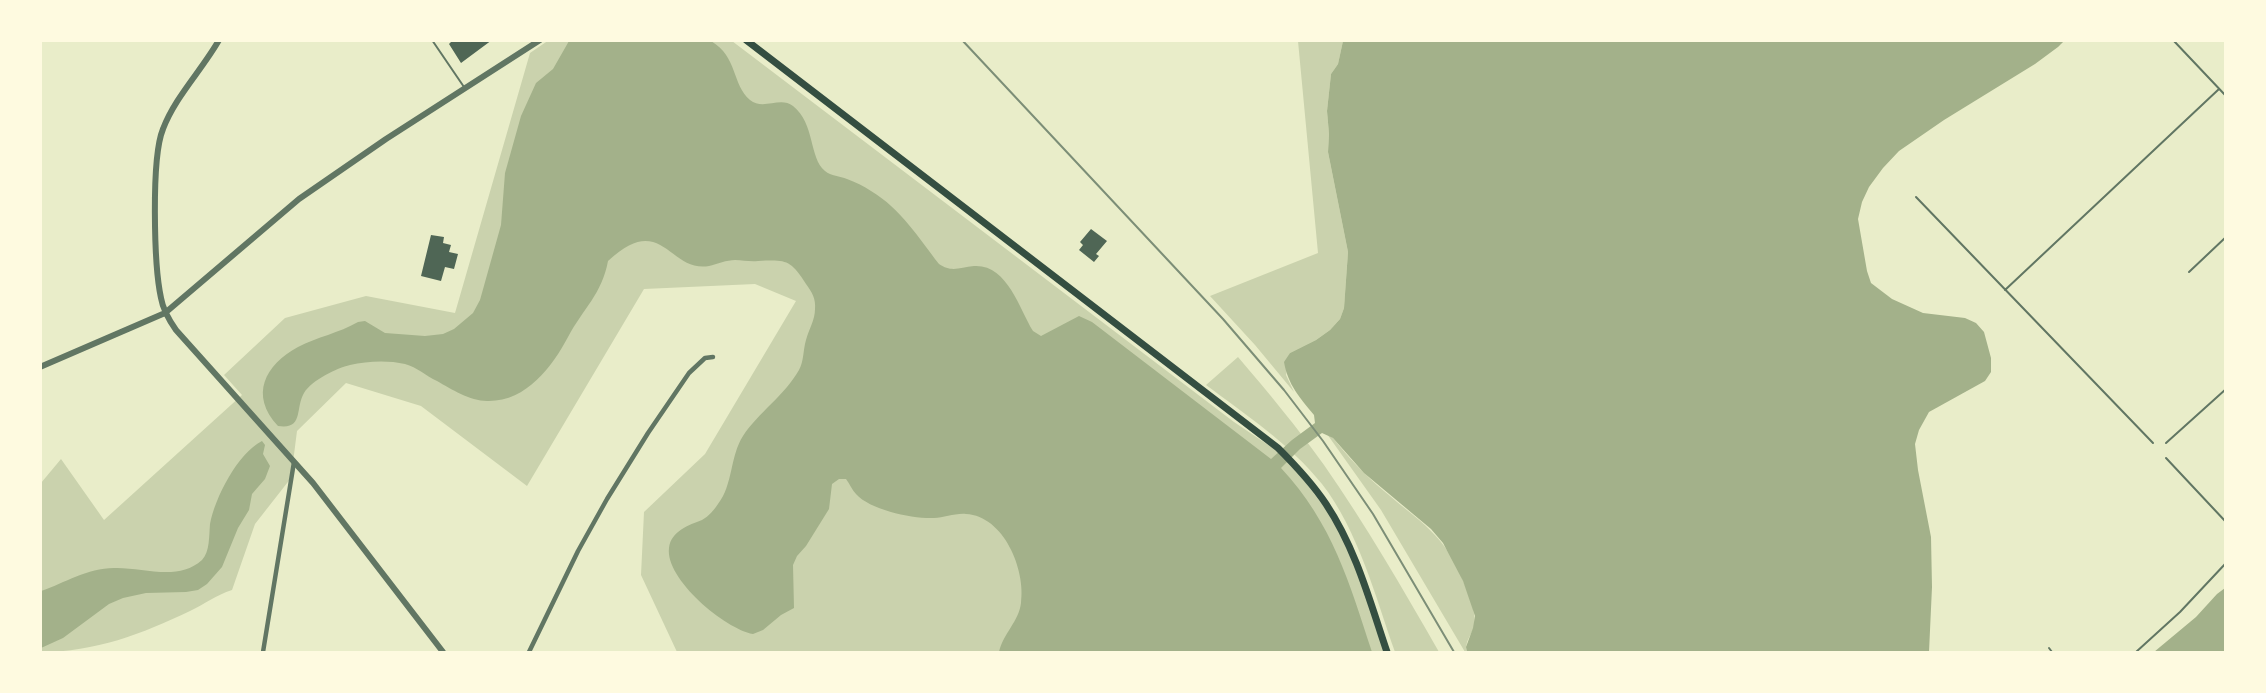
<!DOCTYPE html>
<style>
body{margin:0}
#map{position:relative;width:2266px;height:693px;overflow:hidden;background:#e9edc9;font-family:Overpass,sans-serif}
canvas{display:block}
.frame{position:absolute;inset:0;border:42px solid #fefae0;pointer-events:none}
</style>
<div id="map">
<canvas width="2266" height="693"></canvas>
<div class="frame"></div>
</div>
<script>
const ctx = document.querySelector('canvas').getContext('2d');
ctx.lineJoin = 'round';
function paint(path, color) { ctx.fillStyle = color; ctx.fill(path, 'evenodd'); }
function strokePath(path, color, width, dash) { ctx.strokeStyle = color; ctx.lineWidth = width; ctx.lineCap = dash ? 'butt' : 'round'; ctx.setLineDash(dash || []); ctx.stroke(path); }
const green = new Path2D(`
 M 549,40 L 732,41 L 1234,422 L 1286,457 L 1341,529 L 1387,652 L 677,652 L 641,575 L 644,512 L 705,454 L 796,301 L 755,284 L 644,289 L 527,486 L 421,406 L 346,383 L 297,431 L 291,478 L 255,524 L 232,590 C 216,595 205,604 190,611 C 142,634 95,652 41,652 L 41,483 L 61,459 L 104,520 L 242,395 L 224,375 L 285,318 L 366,296 L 455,313 L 530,53 Z
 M 1298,41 L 1343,41 L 1338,64 L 1331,74 L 1327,111 L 1329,134 L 1328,152 L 1348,252 L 1344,308 L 1340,319 L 1330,330 L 1316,340 L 1290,353 L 1286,375 L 1294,392 L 1255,345 L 1210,296 L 1318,253 Z
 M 1238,357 C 1268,392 1297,427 1324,465 C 1366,525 1403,589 1439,652 L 1395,652 C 1376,598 1358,530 1322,484 C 1290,444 1246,415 1206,385 Z
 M 1327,434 L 1333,438 C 1348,457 1365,475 1384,491 C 1420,522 1446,535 1464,583 C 1469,595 1477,613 1474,627 C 1471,636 1464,642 1467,652 L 1465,652 L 1381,510 Z`);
const water = new Path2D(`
 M 569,41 L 711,41 C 738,57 732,85 750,100 C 763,111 780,96 793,106 C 815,123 809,158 825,171 C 831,176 840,176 847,179 C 855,182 864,186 871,191 C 901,209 918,237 939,264 C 952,273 960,267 974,266 C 1007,264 1019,308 1033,331 L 1041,336 L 1079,316 L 1092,322 L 1271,459 L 1292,440 L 1315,423 L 1314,415 C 1300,398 1288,385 1284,362 L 1290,353 L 1316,340 L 1330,330 L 1340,319 L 1344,308 L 1348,252 L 1328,152 L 1329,134 L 1327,111 L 1331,74 L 1338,64 L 1343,41 L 2064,41 L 2058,47 L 2035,64 L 1944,120 L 1899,151 L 1883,168 L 1869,187 L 1862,202 L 1858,219 L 1867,271 L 1871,283 L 1892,299 L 1923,313 L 1965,318 L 1976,323 L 1984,332 L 1991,358 L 1991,372 L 1985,381 L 1929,412 L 1919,430 L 1915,444 L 1918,470 L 1931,537 L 1932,587 L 1929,652 L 1467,652 L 1466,647 L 1473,628 L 1475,616 L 1463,581 L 1443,543 L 1431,529 L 1364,473 L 1333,438 L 1322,433 L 1300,449 L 1281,468 C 1333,524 1349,582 1372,652 L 999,652 C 1003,634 1019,621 1021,603 C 1026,570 1004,516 966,514 C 955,513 944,518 934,518 C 913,519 870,510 856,494 C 852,490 850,484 846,479 L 839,479 L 832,484 L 829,509 L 806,546 L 797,556 L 793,565 L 794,608 L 781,615 L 763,630 L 753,634 C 725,629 665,579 669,548 C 671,531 689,525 702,520 C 709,516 714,510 718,504 C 733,485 730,456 743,436 C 759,412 784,396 799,370 C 804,361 803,350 806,340 C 809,329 815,320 815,309 C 816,299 812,292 806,284 C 790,259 786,260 758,261 C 750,262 743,260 735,260 C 727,260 717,264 709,266 C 669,273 662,210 608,261 C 602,294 583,309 568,337 C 552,367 526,402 487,401 C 470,401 451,389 437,381 C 426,376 417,367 405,364 C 388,360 367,361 350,365 C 337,368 312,380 304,393 C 295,408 304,430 278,426 C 249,395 265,365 298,347 C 317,337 339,333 358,322 L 365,321 L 385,333 L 425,336 L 443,334 L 454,329 L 473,313 L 480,300 L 501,225 L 505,173 L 521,116 L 536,83 L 553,69 Z
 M 262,441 L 265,445 L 263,454 L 270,466 L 265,479 L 252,494 L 249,510 L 238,528 L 222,567 L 207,584 L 198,590 L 186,592 L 146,593 L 123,598 L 109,604 L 63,638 L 41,648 L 41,591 C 65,583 87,568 114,568 C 143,567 178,582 202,560 C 210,552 209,535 210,524 C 215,498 237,454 262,441 Z
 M 2225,588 L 2225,652 L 2154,652 L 2196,617 L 2217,594 Z`);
const building = new Path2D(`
 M 453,40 L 492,40 L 461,63 L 449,44 Z
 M 1091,229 L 1107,241 L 1096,254 L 1099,256 L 1094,262 L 1079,250 L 1083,245 L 1080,242 Z
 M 431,235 L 444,237 L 443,243 L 451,245 L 449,252 L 458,254 L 454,269 L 445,267 L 441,281 L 421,276 Z`);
const service = new Path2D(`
 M 432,40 L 464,87
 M 2173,40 L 2226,96
 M 1916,197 L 2153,443
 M 2189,272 L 2226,237
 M 2005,290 L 2219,89
 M 2166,443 L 2226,389
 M 2166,458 L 2226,522
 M 2049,648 L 2052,652
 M 2136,652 L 2180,612 L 2226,563`);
const minor = new Path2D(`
 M 263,652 L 294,462
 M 529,652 L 578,551 L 607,499 L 648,433 L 689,373 L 705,358 L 713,357`);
const tertiary = new Path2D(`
 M 219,40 C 202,70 175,97 163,129 C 151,158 154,266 161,298 C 163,310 169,320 176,330 L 313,483 L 443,652
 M 40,367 L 165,313 L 299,199 L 386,139 L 540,40`);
const secondary = new Path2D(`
 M 746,40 L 1278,448 C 1296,466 1312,483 1326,504 C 1356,549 1370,602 1387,652`);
const rail = new Path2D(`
 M 962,40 L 1223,319 L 1284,390 L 1323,441 L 1373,514 L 1454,652`);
paint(green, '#cad2ad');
paint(water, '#a3b18a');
paint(building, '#4f6655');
strokePath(service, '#617663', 2);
strokePath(minor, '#617663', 4.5);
strokePath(tertiary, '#617663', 6);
strokePath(secondary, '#344e41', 7);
strokePath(rail, '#7c8e77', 2);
</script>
